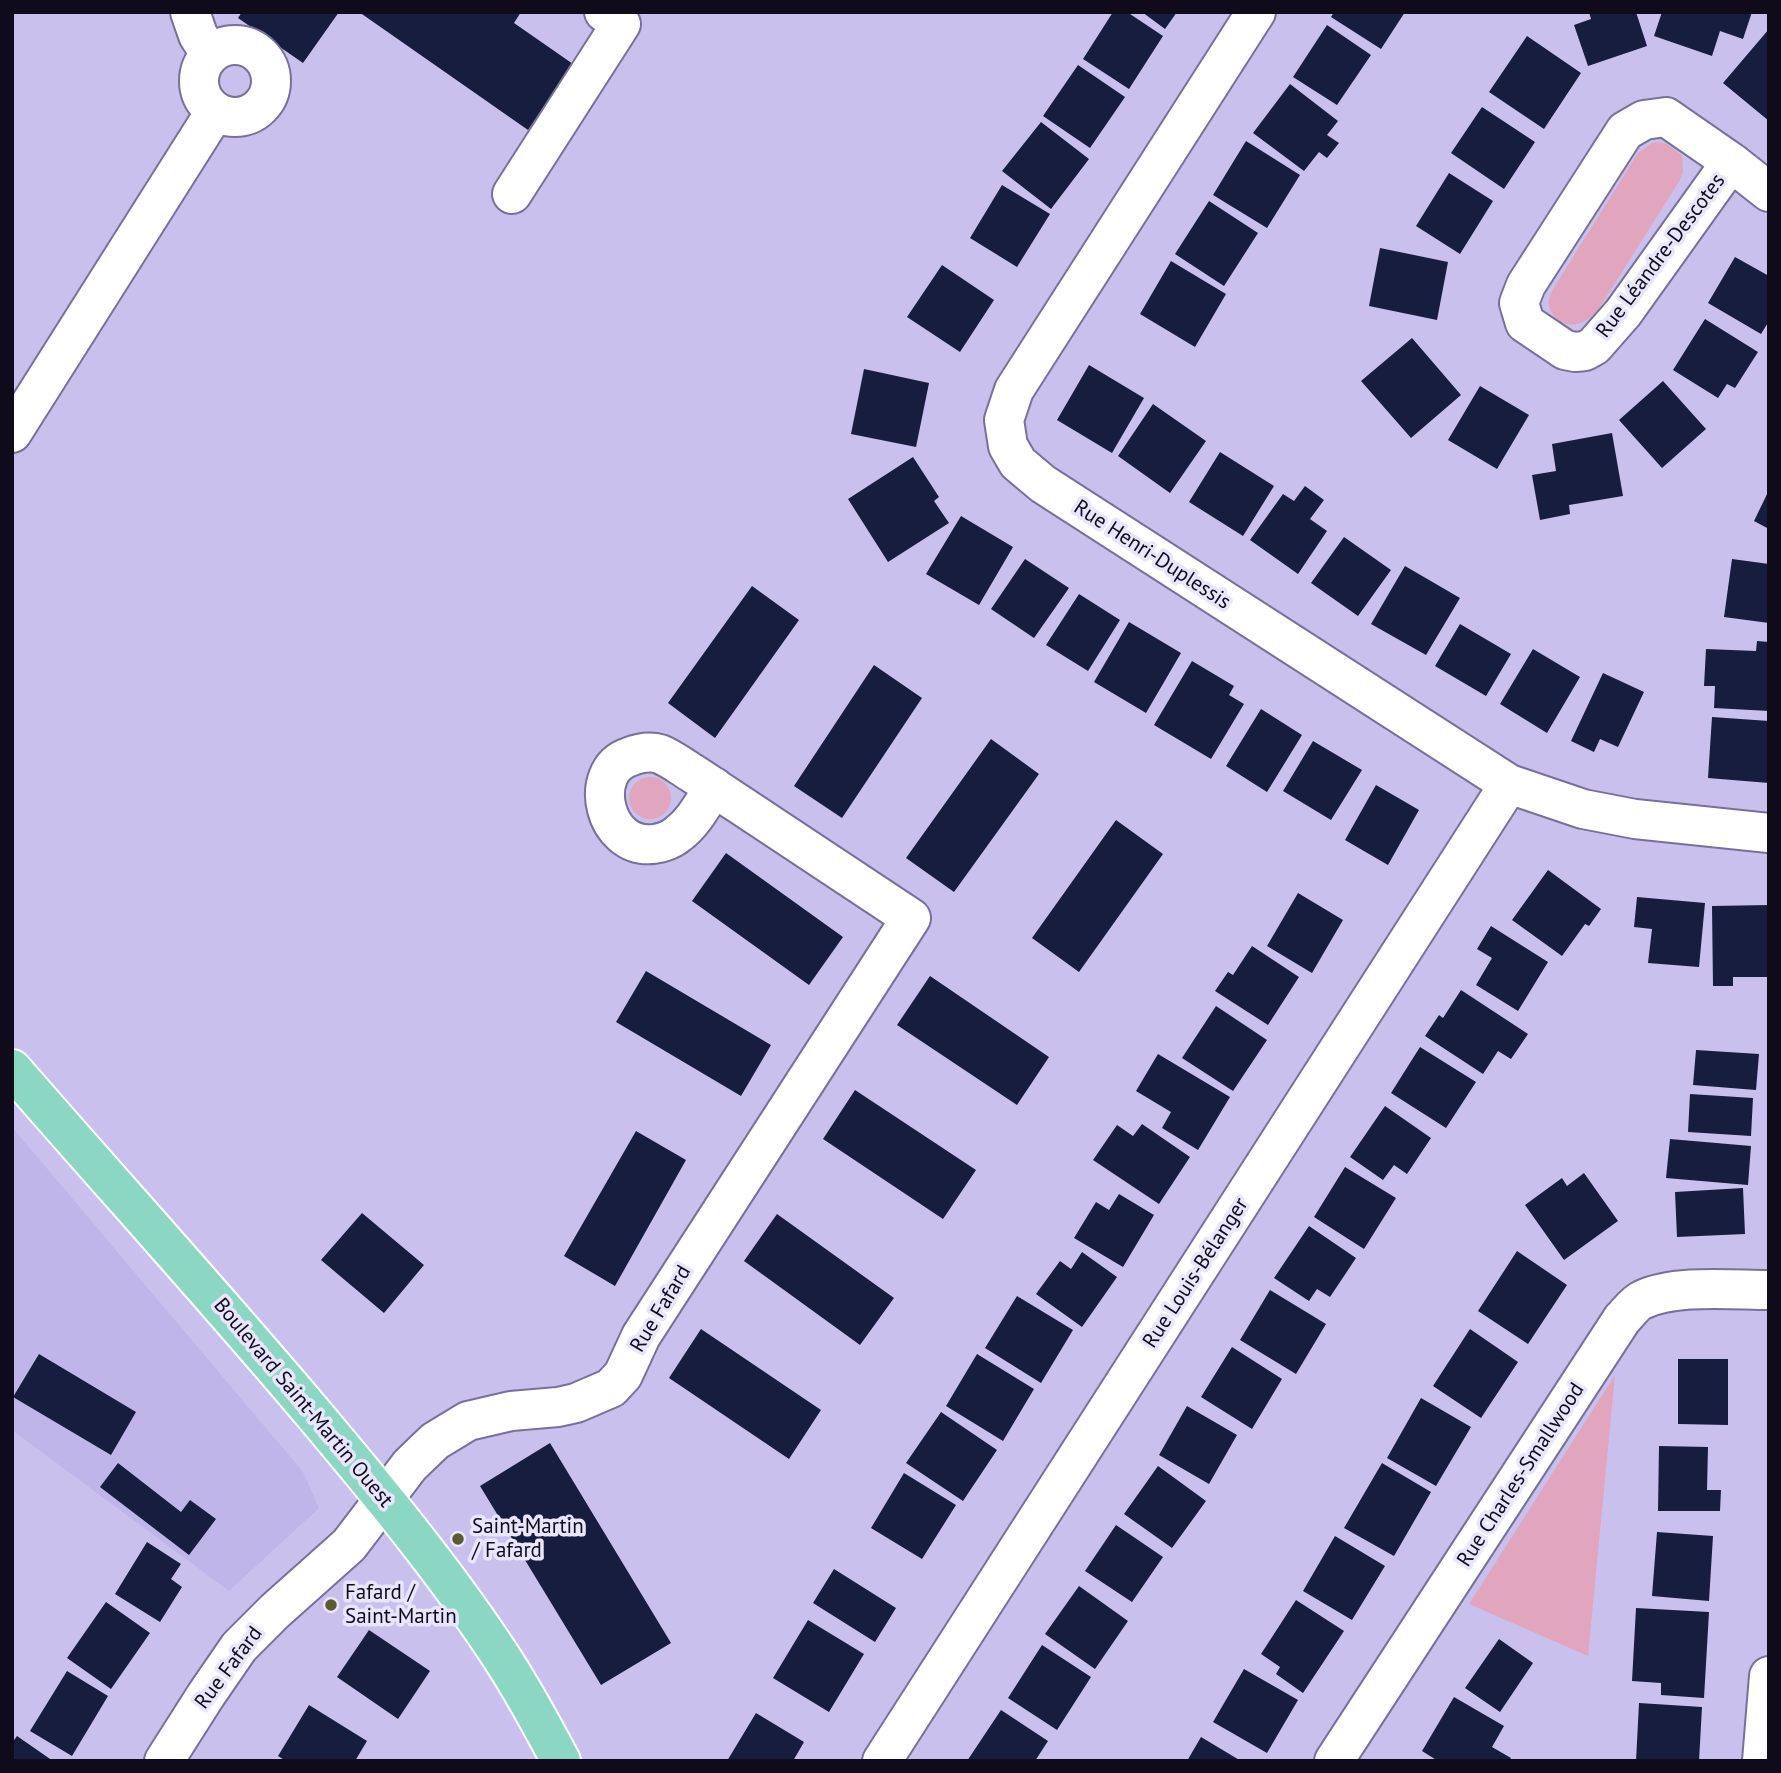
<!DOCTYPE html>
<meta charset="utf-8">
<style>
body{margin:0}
#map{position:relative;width:1781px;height:1773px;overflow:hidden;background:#c9c0ee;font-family:"PT Sans",sans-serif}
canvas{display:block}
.frame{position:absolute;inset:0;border:14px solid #0f0b1b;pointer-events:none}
</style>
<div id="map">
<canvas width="1781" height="1773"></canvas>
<div class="frame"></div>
</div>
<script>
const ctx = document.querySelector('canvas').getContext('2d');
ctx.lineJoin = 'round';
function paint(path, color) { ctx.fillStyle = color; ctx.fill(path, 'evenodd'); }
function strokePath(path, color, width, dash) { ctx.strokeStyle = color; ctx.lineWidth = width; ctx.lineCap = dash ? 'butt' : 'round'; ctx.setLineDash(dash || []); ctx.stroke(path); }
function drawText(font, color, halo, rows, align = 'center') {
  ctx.font = font + ' "PT Sans",sans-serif'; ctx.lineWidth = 7; ctx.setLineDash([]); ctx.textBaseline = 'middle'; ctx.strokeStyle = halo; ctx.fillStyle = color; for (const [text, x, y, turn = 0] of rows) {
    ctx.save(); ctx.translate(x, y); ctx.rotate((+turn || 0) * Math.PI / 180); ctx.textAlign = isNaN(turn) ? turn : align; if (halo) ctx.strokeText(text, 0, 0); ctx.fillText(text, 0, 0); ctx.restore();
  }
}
const built = new Path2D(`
 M 12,1127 L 303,1472 L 319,1508 L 229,1591 L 12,1430 Z`);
const green = new Path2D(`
 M 1659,142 L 1667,144 L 1682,155 L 1683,171 L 1680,180 L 1598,310 C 1594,314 1590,319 1585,321 C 1571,329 1552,323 1549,305 C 1548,300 1551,294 1553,289 L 1638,153 L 1652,143 Z
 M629 798a21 21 0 1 1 42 0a21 21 0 1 1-42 0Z
 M 1615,1375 L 1588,1656 L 1469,1604 Z`);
const building = new Path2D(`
 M 242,12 L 339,12 L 303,63 L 238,18 Z
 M 359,12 L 521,12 L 514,23 L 573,64 L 528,130 Z
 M 1113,12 L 1127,12 L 1163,36 L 1129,89 L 1083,59 Z
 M 1142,12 L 1177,12 L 1165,29 Z
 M 1334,12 L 1405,12 L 1381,49 L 1331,17 Z
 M 1589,12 L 1636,12 L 1647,46 L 1588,66 L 1574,25 L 1591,19 Z
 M 1662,12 L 1752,12 L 1743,39 L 1720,31 L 1712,56 L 1654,36 Z
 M 1327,25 L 1371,55 L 1337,105 L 1293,77 Z
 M 1769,29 L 1769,121 L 1723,83 Z
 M 1527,36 L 1581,73 L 1544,129 L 1489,92 Z
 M 1078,65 L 1125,97 L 1090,148 L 1043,116 Z
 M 1290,84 L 1338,121 L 1327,135 L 1339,143 L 1327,158 L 1319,152 L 1304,171 L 1253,133 Z
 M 1482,107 L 1535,142 L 1504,189 L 1451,153 Z
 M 1041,122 L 1089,159 L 1051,209 L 1002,171 Z
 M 1246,141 L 1300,175 L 1267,228 L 1213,195 Z
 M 1449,173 L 1493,201 L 1460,254 L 1416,226 Z
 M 1002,185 L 1050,214 L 1017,267 L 970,238 Z
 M 1209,201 L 1258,233 L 1224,286 L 1175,254 Z
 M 1380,248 L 1448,262 L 1437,320 L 1369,306 Z
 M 1735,257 L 1769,276 L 1769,321 L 1761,334 L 1708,303 Z
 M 1171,261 L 1226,294 L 1195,347 L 1140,314 Z
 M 942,265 L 994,300 L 960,352 L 907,317 Z
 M 1705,319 L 1758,352 L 1735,388 L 1727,384 L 1718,398 L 1673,370 Z
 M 1412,338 L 1461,395 L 1411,438 L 1361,381 Z
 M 1089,365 L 1144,398 L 1112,453 L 1057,420 Z
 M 864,369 L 929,383 L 916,447 L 851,434 Z
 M 1663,381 L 1706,429 L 1662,468 L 1619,420 Z
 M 1480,386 L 1529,415 L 1497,469 L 1448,440 Z
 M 1153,404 L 1206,441 L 1170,493 L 1118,456 Z
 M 1612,433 L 1623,496 L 1569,505 L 1570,514 L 1540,520 L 1532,475 L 1556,471 L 1552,444 Z
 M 1220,452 L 1274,486 L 1243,536 L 1189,502 Z
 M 913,457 L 939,497 L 934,501 L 949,523 L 888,562 L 848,499 Z
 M 1305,486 L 1324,500 L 1310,519 L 1327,531 L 1298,574 L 1250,540 L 1283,494 L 1294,501 Z
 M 1769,490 L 1769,529 L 1754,521 Z
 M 961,516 L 1013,547 L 979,605 L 926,574 Z
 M 1344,537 L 1391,570 L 1358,616 L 1311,583 Z
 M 1025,559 L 1069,588 L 1034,638 L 991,609 Z
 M 1732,559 L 1769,564 L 1769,623 L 1724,617 Z
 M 1405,566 L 1460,598 L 1426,655 L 1371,624 Z
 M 752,586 L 799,620 L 715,738 L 668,703 Z
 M 1079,594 L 1120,620 L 1088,671 L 1046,645 Z
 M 1129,622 L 1181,653 L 1146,713 L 1094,682 Z
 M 1460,624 L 1511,654 L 1486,696 L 1435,666 Z
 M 1757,641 L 1769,642 L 1769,711 L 1714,708 L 1715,686 L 1704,686 L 1706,649 L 1756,651 Z
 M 1533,649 L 1580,677 L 1547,733 L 1500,704 Z
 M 1192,661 L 1234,686 L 1229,695 L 1244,704 L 1211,759 L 1154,725 Z
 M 874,665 L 922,698 L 842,818 L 794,786 Z
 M 1603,673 L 1644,692 L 1618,747 L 1600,739 L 1594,752 L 1571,741 Z
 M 1261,709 L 1302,735 L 1267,792 L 1226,766 Z
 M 1712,717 L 1769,721 L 1769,783 L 1708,778 Z
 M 991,739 L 1039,774 L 954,892 L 906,858 Z
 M 1313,741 L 1362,770 L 1331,820 L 1283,791 Z
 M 1376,785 L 1419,810 L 1388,865 L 1345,840 Z
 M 1116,820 L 1163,854 L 1079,972 L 1032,938 Z
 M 726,853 L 843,937 L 809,985 L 692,901 Z
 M 1548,870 L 1601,909 L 1589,926 L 1585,924 L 1562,956 L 1512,920 Z
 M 1298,893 L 1343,920 L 1312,973 L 1267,946 Z
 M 1637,897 L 1705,903 L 1699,967 L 1648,963 L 1652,929 L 1634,927 Z
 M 1769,905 L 1769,977 L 1733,977 L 1733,986 L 1713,986 L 1712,906 Z
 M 1491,926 L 1548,962 L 1518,1011 L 1476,985 L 1492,958 L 1477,949 Z
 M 1252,946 L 1299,977 L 1268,1025 L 1215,991 L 1228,972 L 1233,975 Z
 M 646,971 L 771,1045 L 741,1096 L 616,1022 Z
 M 930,976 L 1049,1057 L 1017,1105 L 897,1025 Z
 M 1461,990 L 1528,1034 L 1511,1059 L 1498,1051 L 1483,1074 L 1425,1036 L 1439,1015 L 1443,1018 Z
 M 1216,1006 L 1267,1040 L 1233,1091 L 1182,1058 Z
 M 1420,1047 L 1476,1082 L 1446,1128 L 1391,1093 Z
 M 1696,1050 L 1759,1054 L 1756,1090 L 1693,1085 Z
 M 1158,1054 L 1230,1097 L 1198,1150 L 1162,1128 L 1171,1112 L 1136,1091 Z
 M 855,1090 L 976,1170 L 943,1219 L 823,1139 Z
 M 1690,1094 L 1753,1098 L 1751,1136 L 1688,1132 Z
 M 1385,1106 L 1431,1138 L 1407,1174 L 1394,1165 L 1383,1180 L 1350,1157 Z
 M 1142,1124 L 1190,1157 L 1159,1204 L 1093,1160 L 1117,1125 L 1133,1136 Z
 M 636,1131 L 686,1160 L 615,1286 L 564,1256 Z
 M 1670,1139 L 1751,1146 L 1748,1185 L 1666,1178 Z
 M 1345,1167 L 1396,1198 L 1364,1249 L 1314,1217 Z
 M 1584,1173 L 1618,1221 L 1564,1260 L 1525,1205 L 1562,1178 L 1567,1186 Z
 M 1743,1188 L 1745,1234 L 1677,1237 L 1675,1192 Z
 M 1119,1194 L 1154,1215 L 1123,1267 L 1074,1238 L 1096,1202 L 1109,1210 Z
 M 362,1213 L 424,1265 L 384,1313 L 321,1260 Z
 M 777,1214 L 894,1298 L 860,1345 L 744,1261 Z
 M 1309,1226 L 1356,1258 L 1330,1297 L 1317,1289 L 1309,1301 L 1274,1278 Z
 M 1517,1251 L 1567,1285 L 1528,1344 L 1478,1311 Z
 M 1082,1252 L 1117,1277 L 1082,1327 L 1036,1294 L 1060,1261 L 1071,1269 Z
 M 1270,1290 L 1326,1324 L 1296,1374 L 1240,1340 Z
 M 1017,1296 L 1073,1330 L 1041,1383 L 985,1348 Z
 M 701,1329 L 821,1410 L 789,1459 L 669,1378 Z
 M 1470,1329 L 1518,1362 L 1481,1418 L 1433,1386 Z
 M 1232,1347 L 1282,1379 L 1252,1429 L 1201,1397 Z
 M 39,1354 L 136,1412 L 111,1455 L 13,1397 Z
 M 977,1354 L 1034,1389 L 1003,1441 L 946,1406 Z
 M 1678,1359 L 1728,1359 L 1728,1425 L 1678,1424 Z
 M 1421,1398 L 1471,1427 L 1436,1486 L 1387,1458 Z
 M 1187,1406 L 1237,1435 L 1209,1484 L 1159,1455 Z
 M 941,1412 L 997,1450 L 963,1501 L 906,1463 Z
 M 550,1443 L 671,1643 L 601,1685 L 480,1486 Z
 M 1659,1446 L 1708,1447 L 1707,1490 L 1721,1490 L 1720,1511 L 1658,1511 Z
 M 118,1463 L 181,1512 L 190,1500 L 216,1519 L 189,1555 L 100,1487 Z
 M 1382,1463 L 1431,1492 L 1394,1556 L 1344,1528 Z
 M 1158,1466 L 1206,1501 L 1172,1548 L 1124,1514 Z
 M 904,1473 L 956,1505 L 922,1559 L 871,1528 Z
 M 1116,1525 L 1163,1557 L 1132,1602 L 1085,1571 Z
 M 1657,1532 L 1713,1536 L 1709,1601 L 1652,1596 Z
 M 1335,1536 L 1385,1566 L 1352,1620 L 1303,1591 Z
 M 147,1542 L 181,1564 L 171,1579 L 182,1587 L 160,1622 L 115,1594 Z
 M 834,1569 L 896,1608 L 875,1642 L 813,1603 Z
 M 1079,1586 L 1128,1621 L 1095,1669 L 1045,1634 Z
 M 1296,1600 L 1344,1631 L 1303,1693 L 1276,1674 L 1280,1667 L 1261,1654 Z
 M 106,1602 L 150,1633 L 111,1689 L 67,1658 Z
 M 1636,1608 L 1709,1612 L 1704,1698 L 1661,1695 L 1661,1683 L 1632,1681 Z
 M 808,1620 L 864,1654 L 829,1712 L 773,1678 Z
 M 369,1630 L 430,1671 L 398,1719 L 337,1677 Z
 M 1499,1639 L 1533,1663 L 1500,1712 L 1465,1688 Z
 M 1042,1645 L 1091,1677 L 1057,1730 L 1008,1698 Z
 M 1244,1669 L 1298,1700 L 1267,1753 L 1213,1722 Z
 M 67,1671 L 108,1696 L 72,1756 L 30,1731 Z
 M 1454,1697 L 1504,1726 L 1492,1747 L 1511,1758 L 1509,1761 L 1438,1761 L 1422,1751 Z
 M 1639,1703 L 1702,1707 L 1699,1761 L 1636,1761 Z
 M 309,1705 L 367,1741 L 355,1761 L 286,1761 L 278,1756 Z
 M 1001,1710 L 1048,1741 L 1035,1761 L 967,1761 Z
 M 756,1713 L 804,1742 L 793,1761 L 727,1761 Z
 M 17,1736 L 53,1761 L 12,1761 L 12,1743 Z
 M 1201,1737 L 1241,1761 L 1187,1761 Z`);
const minor = new Path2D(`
 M 190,12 L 198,35 L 210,54
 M 1256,12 L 1014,390 L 1004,420 L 1008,446 L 1018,463 L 1043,484 L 1509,784 L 1583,809 L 1635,819 L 1769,833
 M199 81a36 36 0 1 1 72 0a36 36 0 1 1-72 0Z
 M 1731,162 L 1623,313 L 1594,346 L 1585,351 L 1575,352 L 1565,350 L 1525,323 L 1519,303 L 1526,285 L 1625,131 L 1644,120 L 1666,117 L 1731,162 L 1769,192
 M 512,194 L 621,24 L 604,12
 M 12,433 L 215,112
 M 164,1761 L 206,1695 L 239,1647 L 275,1611 L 349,1545 L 410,1465 L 435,1441 L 468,1421 L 511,1411 L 558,1407 L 576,1403 L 611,1388 L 623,1375 L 641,1336 L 911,918 C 855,881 798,843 742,806 C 725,795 709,784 692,773 C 682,767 672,759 660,754 C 650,751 639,753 629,757 C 587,771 603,850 654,844 C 662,843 672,839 678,834 C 694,822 703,804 714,787
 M 882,1761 L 1509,784
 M 1334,1761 L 1622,1319 C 1628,1313 1635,1303 1642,1300 C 1675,1284 1733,1290 1769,1290
 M 1762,1761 L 1769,1676`);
const major = new Path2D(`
 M 12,1069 C 112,1184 214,1296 312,1412 C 376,1488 439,1564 494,1646 C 519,1683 540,1722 561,1761`);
const markers = [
 [458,1539,7,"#595d2b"],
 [331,1605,7,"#595d2b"]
];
const streetNames = [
 ["Rue Léandre-Descotes",1661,256,-53],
 ["Rue Henri-Duplessis",1152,555,33],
 ["Rue Louis-Bélanger",1196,1273,-57],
 ["Rue Fafard",661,1309,-59],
 ["Boulevard Saint-Martin Ouest",303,1403,50],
 ["Rue Charles-Smallwood",1521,1475,-57],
 ["Rue Fafard",229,1668,-53]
];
const poiNames = [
 ["Saint-Martin",472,1527],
 ["/ Fafard",472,1551],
 ["Fafard /",345,1593],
 ["Saint-Martin",345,1617]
];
paint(built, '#bfb5e9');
paint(green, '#e1a6bd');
paint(building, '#171d3e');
strokePath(minor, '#787099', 42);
strokePath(major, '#fff', 42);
strokePath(minor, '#fff', 38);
strokePath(major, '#8cd6c4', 38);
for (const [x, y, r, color] of markers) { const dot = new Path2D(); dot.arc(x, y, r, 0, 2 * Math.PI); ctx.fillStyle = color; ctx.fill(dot); strokePath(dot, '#e8e5fc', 2.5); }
drawText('21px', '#0f0b1b', '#e8e5fc', streetNames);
drawText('21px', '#0f0b1b', '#e8e5fc', poiNames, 'left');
</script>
